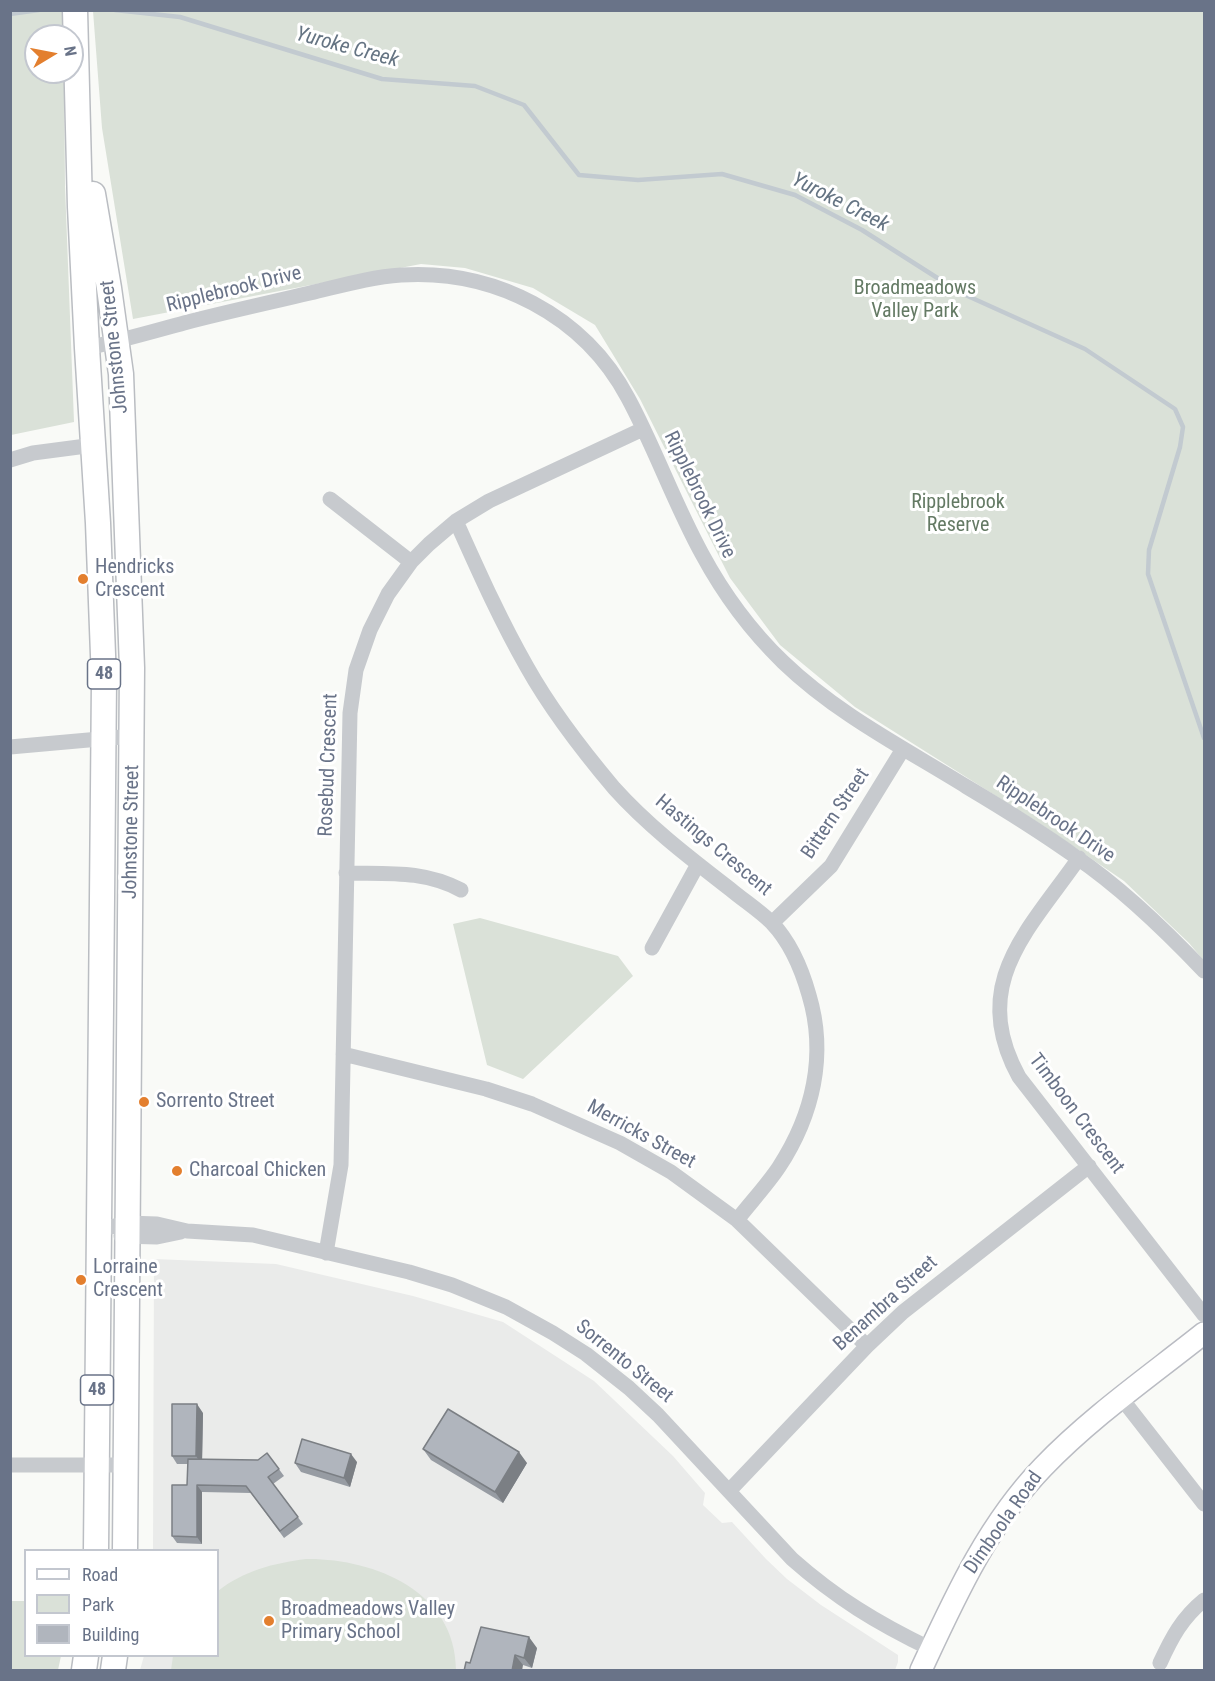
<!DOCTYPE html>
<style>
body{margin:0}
#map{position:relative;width:1215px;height:1681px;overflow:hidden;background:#f9faf7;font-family:"Roboto Condensed",sans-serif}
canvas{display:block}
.frame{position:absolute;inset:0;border:12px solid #697388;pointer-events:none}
.legend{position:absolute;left:24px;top:1549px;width:195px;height:108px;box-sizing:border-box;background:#fff;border:2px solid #c3c7cf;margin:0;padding:8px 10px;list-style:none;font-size:18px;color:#697388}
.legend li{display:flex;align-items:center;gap:12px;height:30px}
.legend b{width:30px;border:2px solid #c3c7cf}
.north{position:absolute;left:24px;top:24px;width:60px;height:60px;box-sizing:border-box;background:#fff;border:2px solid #c3c7cf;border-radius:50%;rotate:80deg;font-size:16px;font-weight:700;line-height:24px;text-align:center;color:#697388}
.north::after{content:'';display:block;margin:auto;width:21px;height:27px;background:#e37f2e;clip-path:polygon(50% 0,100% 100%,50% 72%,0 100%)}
</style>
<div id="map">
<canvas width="1215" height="1681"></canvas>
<div class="frame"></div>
<ul class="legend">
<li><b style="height:8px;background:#fff"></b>Road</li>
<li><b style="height:16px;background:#dae1d8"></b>Park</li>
<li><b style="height:16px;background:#b0b5bd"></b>Building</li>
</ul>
<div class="north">N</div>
</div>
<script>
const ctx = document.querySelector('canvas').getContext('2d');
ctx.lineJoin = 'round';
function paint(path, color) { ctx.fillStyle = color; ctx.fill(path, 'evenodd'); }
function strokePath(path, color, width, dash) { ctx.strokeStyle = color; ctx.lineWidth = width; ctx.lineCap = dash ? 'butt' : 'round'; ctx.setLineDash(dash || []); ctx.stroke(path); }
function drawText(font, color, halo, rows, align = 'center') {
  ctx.font = font + ' "Roboto Condensed",sans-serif'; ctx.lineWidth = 6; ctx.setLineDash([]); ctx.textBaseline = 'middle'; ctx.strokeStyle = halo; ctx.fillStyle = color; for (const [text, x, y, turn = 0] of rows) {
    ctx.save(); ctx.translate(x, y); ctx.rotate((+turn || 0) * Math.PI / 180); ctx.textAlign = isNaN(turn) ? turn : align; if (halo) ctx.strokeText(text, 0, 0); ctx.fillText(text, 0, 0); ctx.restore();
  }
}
const built = new Path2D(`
 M 154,1259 L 276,1264 L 413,1296 L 503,1322 L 594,1381 L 673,1456 L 705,1493 L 703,1505 L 722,1523 L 732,1522 L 766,1559 L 787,1579 L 821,1605 L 898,1655 L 898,1662 L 895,1670 L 140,1670 L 144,1656 L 218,1656 L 218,1550 L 153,1550 Z`);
const green = new Path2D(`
 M 10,11 L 62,11 L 63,36 L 36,36 L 36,72 L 64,72 L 65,186 L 74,422 L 11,435 Z
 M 93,11 L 1204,11 L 1204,961 L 1189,943 L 1124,881 L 1042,825 L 855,707 L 780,645 L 730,578 L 640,399 L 595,325 L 533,288 L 465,268 L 421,264 L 133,319 L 102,128 Z
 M 480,918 L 618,956 L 633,976 L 523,1079 L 487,1065 L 453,924 Z
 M 306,1559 C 373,1558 456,1591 456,1670 L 171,1670 L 173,1656 L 218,1656 L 218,1591 C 243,1571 274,1563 306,1559 Z
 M 11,1601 L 25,1601 L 26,1656 L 61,1656 L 58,1670 L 11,1670 Z`);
const stream = new Path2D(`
 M 115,10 L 180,17 L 382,79 L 475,86 L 524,105 L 579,175 L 638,180 L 722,174 L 795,195 L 862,230 L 961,293 L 1085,349 L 1175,409 L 1183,427 L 1180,447 L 1149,550 L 1148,574 L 1204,738
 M 10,14 L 39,10`);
const street = new Path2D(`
 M 87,348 C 120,341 151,332 184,323 C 226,312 268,303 310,293 C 340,286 370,277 401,275 C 494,269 584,315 628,398 C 655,448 674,503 702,554 C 723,593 751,631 783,662 C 837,714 904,748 967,787 C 1004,809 1041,832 1076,857 C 1123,889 1165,930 1204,971
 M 10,460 L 33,453 L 94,445
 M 330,499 L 411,562
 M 456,521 C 478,570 500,620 527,667 C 551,710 582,750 614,788 C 648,826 690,858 730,889 C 743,900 760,911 772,923 C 791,943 802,970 809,995 C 827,1055 813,1115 779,1167 C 767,1185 751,1202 737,1220
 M 10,747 L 133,736
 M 1079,858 C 1028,931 968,984 1019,1077 L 1204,1315
 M 346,873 C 388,874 423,870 461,890
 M 772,923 L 831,866 L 903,749
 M 652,948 L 698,864
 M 343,1054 L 486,1089 L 532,1104 L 620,1143 L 671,1172 L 737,1220 L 867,1346
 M 98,1230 L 127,1223 L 157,1224 L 187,1231 L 253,1235 L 409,1272 L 452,1285 L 506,1307 L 553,1333 L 586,1354 L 629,1388 L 658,1415 L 792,1559 C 836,1598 877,1623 931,1649
 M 121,1236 L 157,1237 L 181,1232
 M 326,1253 L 341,1165 L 350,713 L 356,670 L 370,630 L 388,594 L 411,562 L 429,544 L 456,521 L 489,501 L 643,429
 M 1122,1399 L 1204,1504
 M 10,1465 L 125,1465
 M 729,1491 L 867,1346 L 903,1312 L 1089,1166
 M 1160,1663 C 1172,1637 1182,1618 1204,1600`);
const secondary = new Path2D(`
 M 921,1670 C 954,1599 987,1525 1043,1467 C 1091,1417 1150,1376 1204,1333`);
const primary = new Path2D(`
 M 75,10 L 80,207 L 87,348 L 98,523 L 104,681 L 96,1550
 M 93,194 L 109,288 L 121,374 L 132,668 L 125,1550
 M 84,1670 L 86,1656
 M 113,1670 L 115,1656`);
const wall = new Path2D(`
 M 203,1413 L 202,1460 L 258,1460 L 267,1453 L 284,1476 L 273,1484 L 303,1524 L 284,1538 L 251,1493 L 202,1492 L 202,1544 L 177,1543 L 172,1536 L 187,1485 L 188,1464 L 177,1464 L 172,1456 Z
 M 423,1449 L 527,1463 L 503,1503 L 431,1460 Z
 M 357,1462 L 350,1487 L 301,1472 L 295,1463 Z
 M 537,1648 L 532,1668 L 523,1665 L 470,1663 Z`);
const shadedWall = new Path2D(`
 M 197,1404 L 203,1413 L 202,1465 L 196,1456 Z
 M 519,1452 L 527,1463 L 503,1503 L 495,1492 Z
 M 351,1454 L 357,1462 L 350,1487 L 344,1478 Z
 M 197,1485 L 202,1492 L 202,1544 L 197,1537 Z
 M 529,1637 L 537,1648 L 532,1668 L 524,1658 Z
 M 515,1655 L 523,1665 L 522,1671 L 512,1671 Z`);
const building = new Path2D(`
 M 172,1404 L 197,1404 L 196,1456 L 172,1456 Z
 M 448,1409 L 519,1452 L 495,1492 L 423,1449 Z
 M 302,1439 L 351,1454 L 344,1478 L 295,1463 Z
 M 267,1453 L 279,1469 L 268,1477 L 298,1517 L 280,1531 L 246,1486 L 197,1485 L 197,1537 L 172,1536 L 172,1485 L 187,1485 L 188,1459 L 258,1460 Z
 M 481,1627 L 529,1637 L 524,1658 L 515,1655 L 512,1671 L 464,1671 L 466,1662 L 470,1663 Z`);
const markers = [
 [83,579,6,"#e37f2e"],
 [144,1102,6,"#e37f2e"],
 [177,1171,6,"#e37f2e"],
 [81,1280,6,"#e37f2e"],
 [269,1621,6,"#e37f2e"]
];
const shields = [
 [104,674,33],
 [97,1390,33]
];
const shieldNames = [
 ["48",104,674],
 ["48",97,1390]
];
const parkNames = [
 ["Broadmeadows",915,289],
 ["Valley Park",915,312],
 ["Ripplebrook",958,503],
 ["Reserve",958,526]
];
const streetNames = [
 ["Ripplebrook Drive",234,290,-14],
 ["Johnstone Street",115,347,-96],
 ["Ripplebrook Drive",699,495,64],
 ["Rosebud Crescent",329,765,-88],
 ["Bittern Street",836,814,-56],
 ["Ripplebrook Drive",1055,820,34],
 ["Johnstone Street",132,832,-89],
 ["Hastings Crescent",713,846,40],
 ["Timboon Crescent",1076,1114,53],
 ["Merricks Street",641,1135,29],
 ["Benambra Street",886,1304,-42],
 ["Sorrento Street",624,1362,39],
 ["Dimboola Road",1004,1523,-55]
];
const poiNames = [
 ["Hendricks",95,568],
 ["Crescent",95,591],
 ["Sorrento Street",156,1102],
 ["Charcoal Chicken",189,1171],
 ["Lorraine",93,1268],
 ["Crescent",93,1291],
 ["Broadmeadows Valley",281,1610],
 ["Primary School",281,1633]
];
const waterNames = [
 ["Yuroke Creek",347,48,15],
 ["Yuroke Creek",840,203,27]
];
paint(built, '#eaebea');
paint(green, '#dae1d8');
strokePath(stream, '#c2cad0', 4.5);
strokePath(secondary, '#babcc3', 24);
strokePath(primary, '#babdc2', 27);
strokePath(street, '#c7cace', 15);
strokePath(secondary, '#fff', 21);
strokePath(primary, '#fff', 24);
paint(wall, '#979ca3');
paint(shadedWall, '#7b7f84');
paint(building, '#b0b5bd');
strokePath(building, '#7b7f84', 1.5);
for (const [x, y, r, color] of markers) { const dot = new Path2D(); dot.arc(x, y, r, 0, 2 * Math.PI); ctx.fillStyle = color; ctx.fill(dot); strokePath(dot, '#fff', 2); }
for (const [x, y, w] of shields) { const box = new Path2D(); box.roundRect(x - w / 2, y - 15, w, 30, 4.5); ctx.fillStyle = '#fff'; ctx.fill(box); strokePath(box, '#697388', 1.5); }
drawText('bold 18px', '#697388', null, shieldNames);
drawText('20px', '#647a64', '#fff', parkNames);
drawText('20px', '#697388', '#fff', streetNames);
drawText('20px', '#697388', '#fff', poiNames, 'left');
drawText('italic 21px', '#657483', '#fff', waterNames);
</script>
